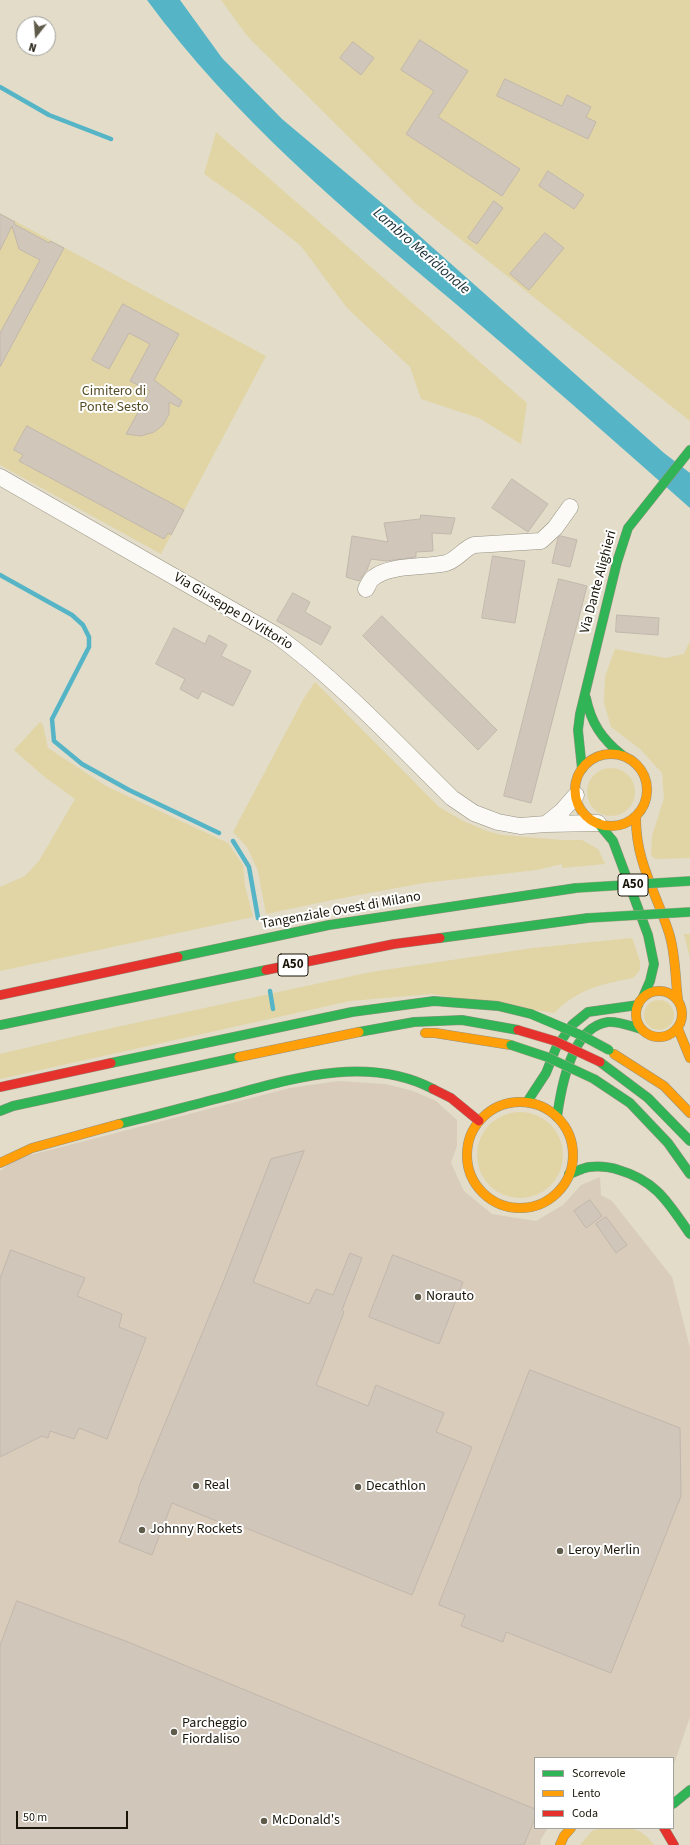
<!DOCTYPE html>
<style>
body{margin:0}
#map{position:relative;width:690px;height:1845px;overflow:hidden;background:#e2dcc8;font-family:"Source Sans 3",sans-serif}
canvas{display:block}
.legend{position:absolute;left:534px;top:1757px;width:140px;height:72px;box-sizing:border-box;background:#fff;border:1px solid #a3a19c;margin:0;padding:5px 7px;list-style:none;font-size:12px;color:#191508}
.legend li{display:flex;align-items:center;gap:8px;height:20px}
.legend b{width:20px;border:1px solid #a3a19c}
.north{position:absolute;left:16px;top:16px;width:40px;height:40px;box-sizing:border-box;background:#fff;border:1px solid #a3a19c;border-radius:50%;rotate:197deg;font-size:11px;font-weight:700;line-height:16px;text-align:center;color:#191508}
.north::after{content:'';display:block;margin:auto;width:14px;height:18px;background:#5f5b4b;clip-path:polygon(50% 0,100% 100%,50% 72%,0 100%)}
.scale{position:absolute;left:16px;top:1811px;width:112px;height:18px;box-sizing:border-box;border:2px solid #191508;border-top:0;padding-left:5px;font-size:12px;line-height:14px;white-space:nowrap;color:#191508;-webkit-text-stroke:3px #fff;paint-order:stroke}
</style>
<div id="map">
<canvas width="690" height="1845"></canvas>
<ul class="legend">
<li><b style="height:5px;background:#30b455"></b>Scorrevole</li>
<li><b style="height:5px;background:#ff9f0a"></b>Lento</li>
<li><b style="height:5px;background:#e5322d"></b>Coda</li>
</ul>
<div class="north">N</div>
<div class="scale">50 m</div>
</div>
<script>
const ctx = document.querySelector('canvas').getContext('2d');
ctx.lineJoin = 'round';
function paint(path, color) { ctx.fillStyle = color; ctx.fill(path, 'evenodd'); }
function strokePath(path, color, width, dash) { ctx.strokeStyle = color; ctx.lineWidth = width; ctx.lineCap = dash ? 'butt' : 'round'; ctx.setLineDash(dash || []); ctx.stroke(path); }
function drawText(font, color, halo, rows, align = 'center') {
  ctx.font = font + ' "Source Sans 3",sans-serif'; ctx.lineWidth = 4; ctx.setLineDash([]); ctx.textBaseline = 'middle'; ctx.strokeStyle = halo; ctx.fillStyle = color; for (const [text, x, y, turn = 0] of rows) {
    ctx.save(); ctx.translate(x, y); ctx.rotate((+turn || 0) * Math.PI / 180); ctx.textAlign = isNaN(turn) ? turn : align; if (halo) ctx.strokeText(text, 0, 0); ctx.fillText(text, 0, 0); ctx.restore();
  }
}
const commercial = new Path2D(`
 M 338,1081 L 386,1084 L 413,1091 L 436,1101 L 457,1120 L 457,1146 L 451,1163 L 464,1191 L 492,1214 L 536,1221 L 563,1205 L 581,1185 L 600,1177 L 601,1195 L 612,1201 L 672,1277 L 690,1348 L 690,1717 L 673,1767 L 673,1758 L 535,1758 L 535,1828 L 548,1828 L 541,1839 L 540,1845 L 0,1845 L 0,1171 L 15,1159 L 290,1088 Z`);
const green = new Path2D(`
 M 221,0 L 690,0 L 690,421 L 415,203 L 248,37 Z
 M 216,132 L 527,403 L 521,444 L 479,418 L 421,399 L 410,367 L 347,308 L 301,246 L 253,208 L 204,174 Z
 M 0,213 L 266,356 L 161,554 L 0,465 Z
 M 690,641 L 690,858 L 656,859 L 651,856 L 652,836 L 664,798 L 662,773 L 640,749 L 611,727 L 604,703 L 605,677 L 615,649 L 666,658 L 684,654 Z
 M 315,682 L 439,807 L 463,821 L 487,831 L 502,835 L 562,840 L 582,840 L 598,849 L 605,864 L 562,868 L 562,864 L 537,870 L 424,883 L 337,899 L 266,914 L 258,871 L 247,847 L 233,832 L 304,698 Z
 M 40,722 L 43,725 L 48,748 L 106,786 L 228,843 L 243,865 L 245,886 L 253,917 L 0,971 L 0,887 L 25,876 L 39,861 L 75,799 L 42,775 L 14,750 Z
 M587 792a24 24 0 1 1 48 0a24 24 0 1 1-48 0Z
 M 684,934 L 690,934 L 690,958 Z
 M 632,938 L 640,961 L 640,970 L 633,978 C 601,984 578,989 554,1013 L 432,994 L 350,1001 L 0,1079 L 0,1054 L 89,1033 L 371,972 L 533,948 Z
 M644 1015a15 15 0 1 1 30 0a15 15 0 1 1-30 0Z
 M477 1155a43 43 0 1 1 86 0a43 43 0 1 1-86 0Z
 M 600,1828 C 624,1828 638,1823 654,1845 L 580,1845 L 592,1831 Z`);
const water = new Path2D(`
 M 147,0 L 180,0 L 222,58 L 282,119 L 396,215 L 664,453 L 690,473 L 690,508 C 612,439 535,371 456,304 C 345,211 233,117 147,0 Z`);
const stream = new Path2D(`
 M 0,87 L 49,115 L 111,139
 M 0,575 L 72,615 L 83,625 L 89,637 L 89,647 L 52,719 L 54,741 L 82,764 L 129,790 L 219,833
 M 233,841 L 249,867 L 258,918
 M 270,991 L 273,1009`);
const building = new Path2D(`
 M 420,40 L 468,71 L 438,117 L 520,169 L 502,196 L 406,134 L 434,91 L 401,70 Z
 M 353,42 L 374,58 L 361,75 L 340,58 Z
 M 505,79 L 562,106 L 567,95 L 591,107 L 586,117 L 596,122 L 588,139 L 497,96 Z
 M 548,171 L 584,195 L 574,209 L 539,186 Z
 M 494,201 L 503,208 L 477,244 L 468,238 Z
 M 0,214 L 15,222 L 14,224 L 49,243 L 50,241 L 64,248 L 0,367 L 0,333 L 40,260 L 19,249 L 12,226 L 0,250 Z
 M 545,233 L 564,248 L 529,290 L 510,274 Z
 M 123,304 L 179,334 L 154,380 L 182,401 L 179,407 L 169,402 L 169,414 L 163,425 L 154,432 L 141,436 L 126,434 L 150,391 L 130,381 L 150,344 L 129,333 L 109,369 L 92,360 Z
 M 27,426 L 184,510 L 171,535 L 168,533 L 164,539 L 19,461 L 23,455 L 14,450 Z
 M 512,479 L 548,504 L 528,532 L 492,508 Z
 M 421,515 L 455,518 L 451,534 L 432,533 L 433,551 L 416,552 L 416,557 L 386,561 L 371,559 L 367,570 L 359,581 L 346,577 L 352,536 L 388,542 L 384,523 L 420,519 Z
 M 561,536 L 577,540 L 570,567 L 552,563 L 558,538 Z
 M 493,556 L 525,561 L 515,623 L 482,618 Z
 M 559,579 L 587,586 L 531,803 L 504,796 Z
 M 293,593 L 310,602 L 305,612 L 331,627 L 321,645 L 277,621 Z
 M 617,615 L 659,618 L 658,635 L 616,632 Z
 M 382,616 L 497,730 L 478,750 L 363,636 Z
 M 174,628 L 205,644 L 209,635 L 227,645 L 221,656 L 251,671 L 233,706 L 202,691 L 198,699 L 180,689 L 185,679 L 156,664 Z
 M 304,1151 L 253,1282 L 309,1304 L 316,1289 L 333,1295 L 350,1253 L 362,1258 L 342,1310 L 344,1312 L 316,1385 L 368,1406 L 376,1385 L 444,1413 L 436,1432 L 472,1447 L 412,1595 L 236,1524 L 234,1528 L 172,1503 L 152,1555 L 119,1542 L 139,1490 L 138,1489 L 222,1285 L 271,1159 Z
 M 590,1200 L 602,1216 L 586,1228 L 574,1211 Z
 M 606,1217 L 627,1245 L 616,1253 L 596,1224 Z
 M 11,1250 L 85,1278 L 77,1296 L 122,1314 L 119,1327 L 146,1338 L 107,1439 L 79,1428 L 74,1439 L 50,1431 L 48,1438 L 42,1436 L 0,1457 L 0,1279 Z
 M 393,1255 L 463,1282 L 439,1344 L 369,1317 Z
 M 530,1370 L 680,1428 L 681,1496 L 611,1673 L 506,1632 L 503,1642 L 461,1626 L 465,1615 L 439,1605 Z
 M 17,1601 L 128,1642 L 535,1809 L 535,1818 L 524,1845 L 0,1845 L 0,1646 Z`);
const street = new Path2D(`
 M 0,477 L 276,635 C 340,682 395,742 452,798 L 474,813 L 498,822 L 520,826 L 546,824 L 598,823
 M 366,589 C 368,585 370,580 373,578 C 390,564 425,568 446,563 C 457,560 463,549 474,545 L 541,541 L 555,528 L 570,507
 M 546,824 L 562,811 L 576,795`);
const fast = new Path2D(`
 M 586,698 C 591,723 602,739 622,755
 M 582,769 L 578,730 L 580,714 L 617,562 L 628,528 L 690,450
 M 598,823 L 613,841 L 648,935 L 654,964 L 650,981 L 643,997
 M 440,938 L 588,918
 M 178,957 L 329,925 L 576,888
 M 0,1025 L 266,970
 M 359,1032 L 414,1022 L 462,1020 L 518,1030
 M 600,1062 L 648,1098 L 690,1141
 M 111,1063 L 352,1012 L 434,1001 L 498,1006 L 531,1014
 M 594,1079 L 630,1103 L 668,1143 L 690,1174
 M 527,1102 L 546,1073 L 556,1048 L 572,1025 L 588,1012 L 638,1005
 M 0,1111 L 13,1106 L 239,1057
 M 557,1117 C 561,1088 571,1027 608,1022 C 619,1021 630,1026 641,1029
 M 119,1124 C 156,1115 192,1105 228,1096 C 294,1078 368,1055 433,1089
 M 569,1174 C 576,1172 582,1168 589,1167 C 599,1166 610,1167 619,1170 C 657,1181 669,1204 690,1234
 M 673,1804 L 690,1790`);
const slow = new Path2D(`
 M575 790a36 36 0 1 1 72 0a36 36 0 1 1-72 0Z
 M 636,816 C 635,861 656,892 669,933 C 676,955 675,978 678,1000
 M636 1014a23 23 0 1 1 46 0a23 23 0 1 1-46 0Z
 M 678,1029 L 690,1058
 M 425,1033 L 435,1033 L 511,1045
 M 614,1054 L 664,1086 L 690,1113
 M 239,1057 L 359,1032
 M467 1155a53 53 0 1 1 106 0a53 53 0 1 1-106 0Z
 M 0,1163 L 32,1148 L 119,1124
 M 560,1845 L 564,1836 L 571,1828`);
const jam = new Path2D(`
 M 266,970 L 394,944 L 440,938
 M 0,995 L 178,957
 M 0,1087 L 111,1063
 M 433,1089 L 451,1098 L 479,1121
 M 664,1828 L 674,1845`);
const fastBridge = new Path2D(`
 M 576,888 L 690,881
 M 588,918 L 690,912
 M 531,1014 L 583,1036 L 609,1050
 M 511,1045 L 547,1057 L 594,1079`);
const jamBridge = new Path2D(`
 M 518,1030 L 555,1041 L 600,1062`);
const markers = [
 [418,1297,4,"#5f5b4b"],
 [196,1486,4,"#5f5b4b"],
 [358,1487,4,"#5f5b4b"],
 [142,1530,4,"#5f5b4b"],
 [560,1551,4,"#5f5b4b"],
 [174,1732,4,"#5f5b4b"],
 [264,1821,4,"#5f5b4b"]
];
const shields = [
 [633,885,30],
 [293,965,30]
];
const shieldNames = [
 ["A50",633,885],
 ["A50",293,965]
];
const parkNames = [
 ["Cimitero di",114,392],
 ["Ponte Sesto",114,408]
];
const streetNames = [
 ["Via Dante Alighieri",599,582,-75],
 ["Via Giuseppe Di Vittorio",233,612,31],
 ["Tangenziale Ovest di Milano",341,911,-10]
];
const poiNames = [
 ["Norauto",426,1297],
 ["Real",204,1486],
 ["Decathlon",366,1487],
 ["Johnny Rockets",150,1530],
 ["Leroy Merlin",568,1551],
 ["Parcheggio",182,1724],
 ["Fiordaliso",182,1740],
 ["McDonald's",272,1821]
];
const waterNames = [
 ["Lambro Meridionale",421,252,41]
];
paint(commercial, '#d9ccbb');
paint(green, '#e1d5a5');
paint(water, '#55b5c7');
strokePath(stream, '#55b5c7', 4.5);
paint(building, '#d0c6ba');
strokePath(building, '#c1b7ac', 1);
strokePath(street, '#969182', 17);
strokePath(fast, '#969182', 10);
strokePath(slow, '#969182', 10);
strokePath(jam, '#969182', 10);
strokePath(street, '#fbfaf7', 16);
strokePath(fast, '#30b455', 9);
strokePath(slow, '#ff9f0a', 9);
strokePath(jam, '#e5322d', 9);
strokePath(fastBridge, '#afa38f', 10, []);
strokePath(jamBridge, '#afa38f', 10, []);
strokePath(fastBridge, '#30b455', 9);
strokePath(jamBridge, '#e5322d', 9);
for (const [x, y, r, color] of markers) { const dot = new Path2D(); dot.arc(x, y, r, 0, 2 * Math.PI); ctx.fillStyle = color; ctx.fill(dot); strokePath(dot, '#fff', 1.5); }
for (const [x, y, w] of shields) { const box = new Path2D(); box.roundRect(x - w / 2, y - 11, w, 22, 3); ctx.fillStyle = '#fff'; ctx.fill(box); strokePath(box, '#191508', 1); }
drawText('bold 13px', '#191508', null, shieldNames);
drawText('14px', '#564c25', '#fff', parkNames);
drawText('14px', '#191508', '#fff', streetNames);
drawText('14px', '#191508', '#fff', poiNames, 'left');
drawText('italic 15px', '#192e35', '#fff', waterNames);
</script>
